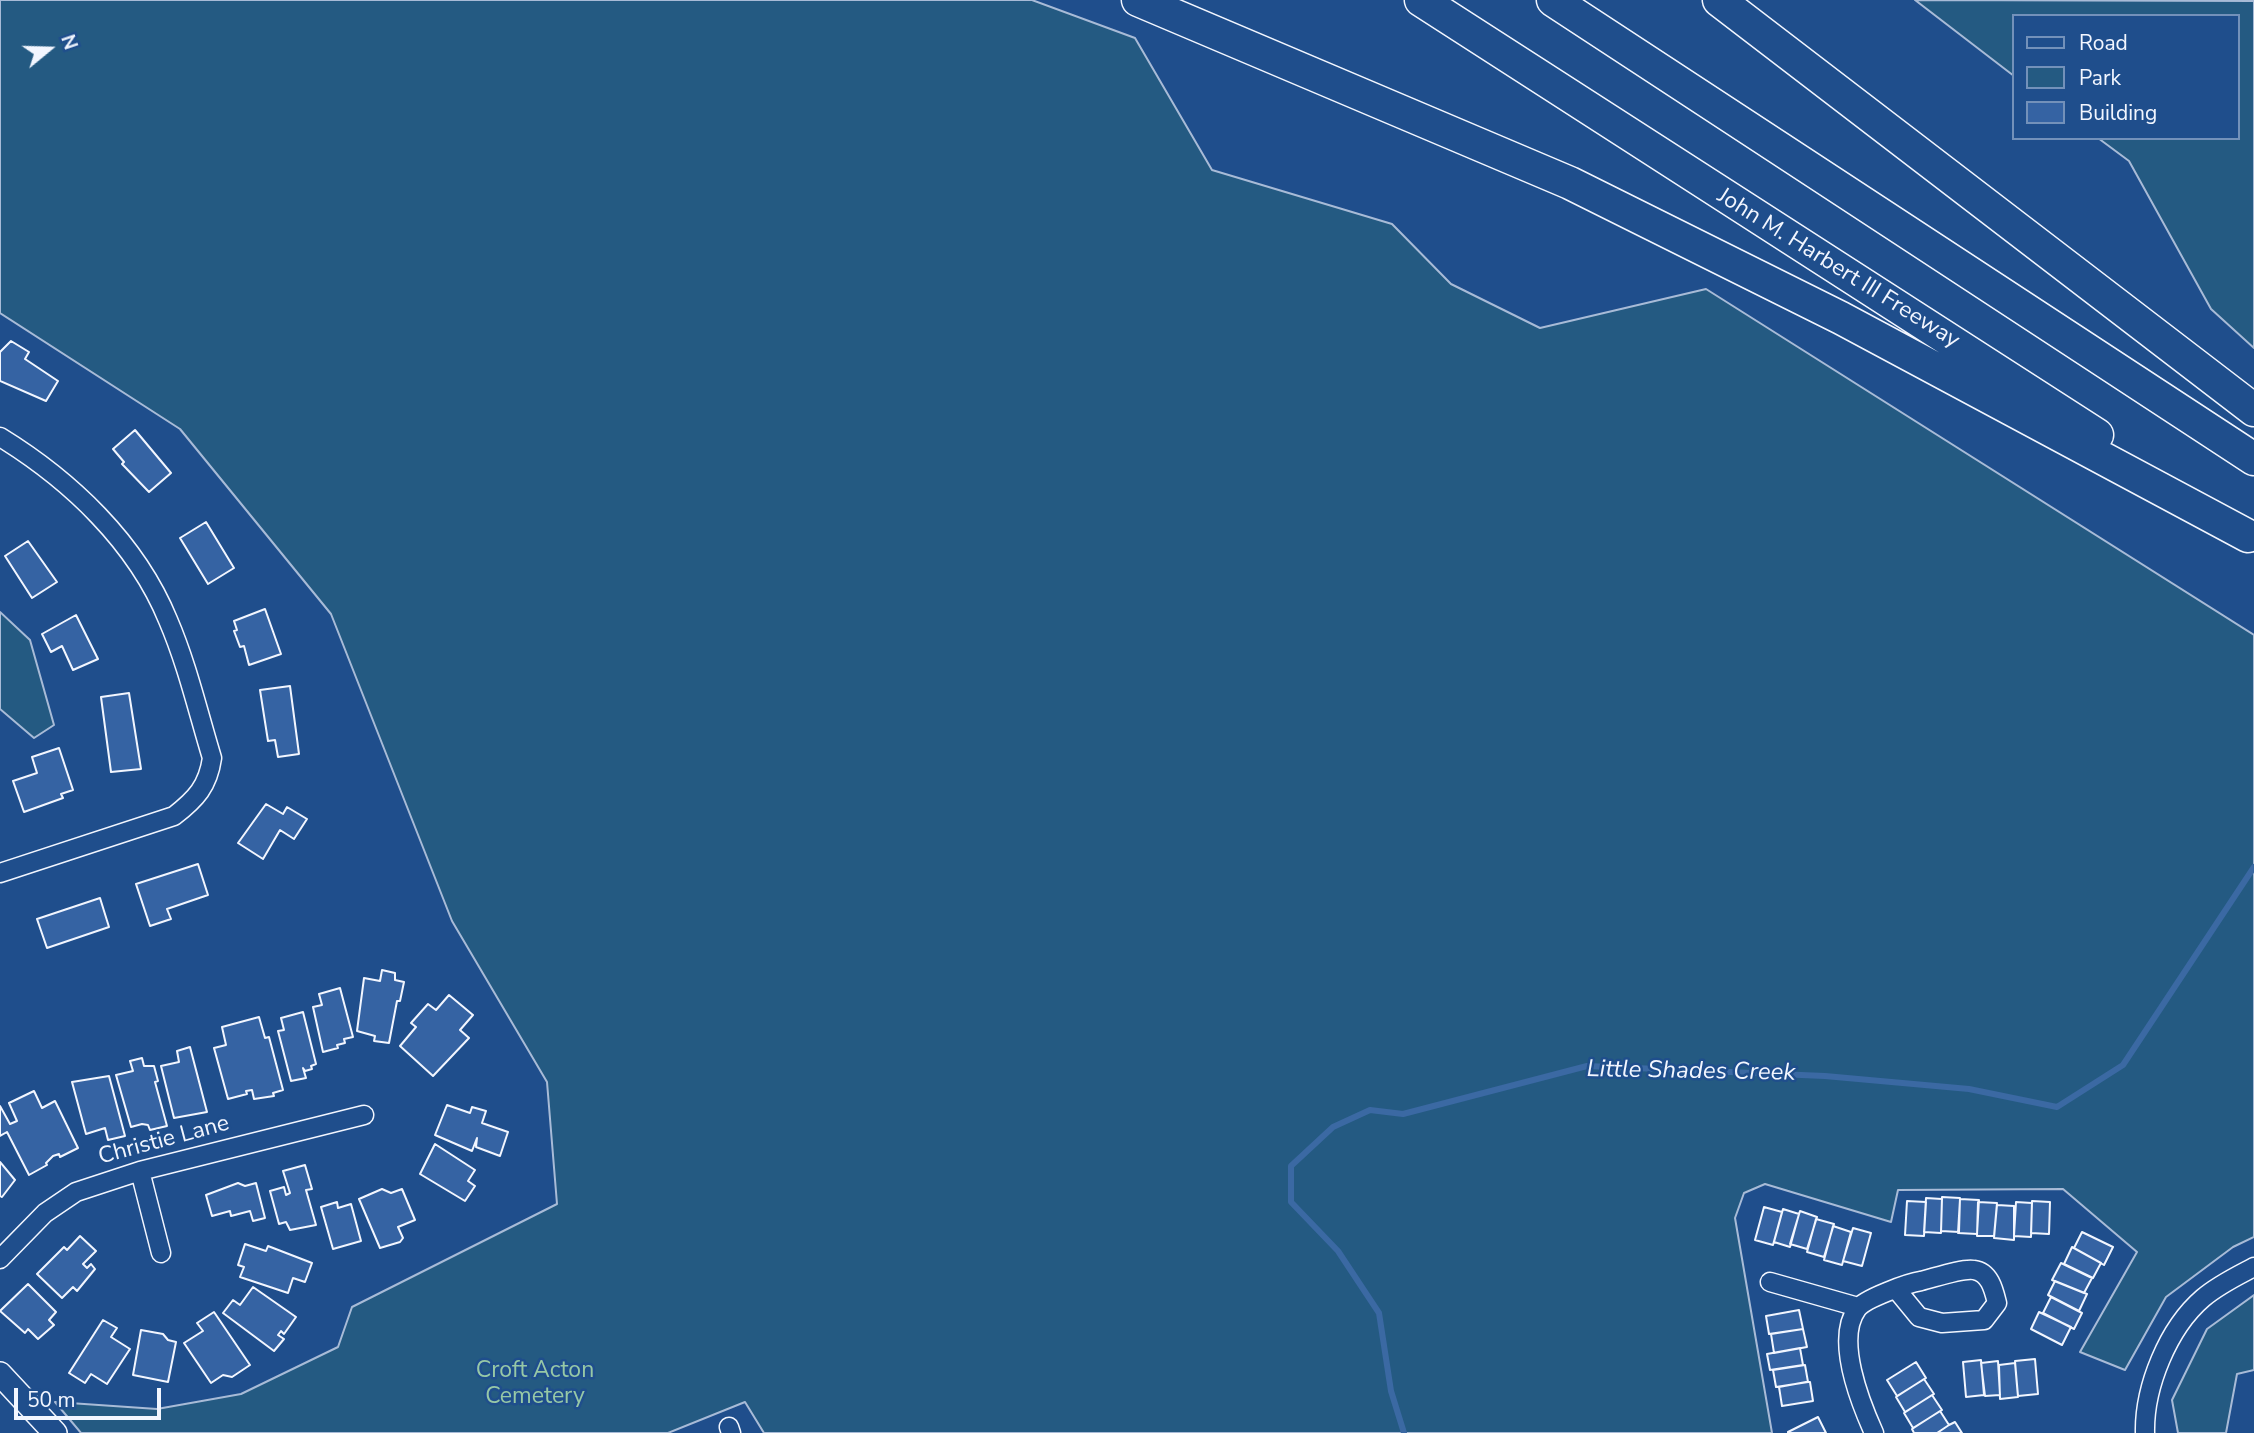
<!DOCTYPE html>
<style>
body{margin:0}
#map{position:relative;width:2254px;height:1433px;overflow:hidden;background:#1f4e8c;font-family:"Nunito Sans",sans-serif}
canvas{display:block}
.legend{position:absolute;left:2012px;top:14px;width:228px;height:126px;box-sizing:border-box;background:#1f4e8c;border:2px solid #7391ba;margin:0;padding:9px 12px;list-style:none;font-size:21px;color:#f2f6ff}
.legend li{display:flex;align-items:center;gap:14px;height:35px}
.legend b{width:35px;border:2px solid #7391ba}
.north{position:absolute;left:14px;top:14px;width:70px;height:70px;-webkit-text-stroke:5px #1f4e8c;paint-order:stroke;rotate:71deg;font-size:19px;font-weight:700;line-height:28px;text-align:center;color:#f2f6ff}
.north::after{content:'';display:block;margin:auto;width:24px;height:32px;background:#f2f6ff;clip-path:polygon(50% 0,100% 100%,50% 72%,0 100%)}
.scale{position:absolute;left:14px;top:1388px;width:147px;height:32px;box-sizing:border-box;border:4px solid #f2f6ff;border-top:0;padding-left:9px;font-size:21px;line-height:24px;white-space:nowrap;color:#f2f6ff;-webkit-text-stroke:5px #1f4e8c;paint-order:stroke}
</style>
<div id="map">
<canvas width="2254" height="1433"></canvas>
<ul class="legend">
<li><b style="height:9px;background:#1f4e8c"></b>Road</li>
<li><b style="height:19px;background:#245a82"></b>Park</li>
<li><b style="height:19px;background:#3563a3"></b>Building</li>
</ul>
<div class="north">N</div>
<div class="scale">50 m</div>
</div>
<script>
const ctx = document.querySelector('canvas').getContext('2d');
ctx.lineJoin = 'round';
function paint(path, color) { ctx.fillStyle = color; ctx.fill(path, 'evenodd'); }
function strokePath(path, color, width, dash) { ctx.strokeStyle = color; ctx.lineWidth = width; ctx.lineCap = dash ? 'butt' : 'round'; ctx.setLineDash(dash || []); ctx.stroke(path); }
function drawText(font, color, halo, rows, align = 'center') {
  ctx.font = font + ' "Nunito Sans",sans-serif'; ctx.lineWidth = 5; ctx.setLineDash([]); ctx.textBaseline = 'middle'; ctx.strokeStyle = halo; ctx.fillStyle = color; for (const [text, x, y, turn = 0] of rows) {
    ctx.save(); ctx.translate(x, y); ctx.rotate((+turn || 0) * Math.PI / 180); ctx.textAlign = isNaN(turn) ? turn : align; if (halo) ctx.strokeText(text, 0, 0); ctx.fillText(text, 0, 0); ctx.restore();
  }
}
const green = new Path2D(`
 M 0,0 L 1032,0 L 1135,38 L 1212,170 L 1392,224 L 1451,284 L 1540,328 L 1706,289 L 2254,635 L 2254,1237 L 2233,1247 L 2166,1297 L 2125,1370 L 2080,1352 L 2137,1252 L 2063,1189 L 1898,1190 L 1891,1222 L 1765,1184 L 1744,1193 L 1735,1218 L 1772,1433 L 764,1433 L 745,1402 L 668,1433 L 81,1433 L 55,1402 L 157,1409 L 241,1394 L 338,1347 L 352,1307 L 557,1204 L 547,1082 L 452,921 L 331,614 L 180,429 L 0,313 Z
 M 1915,0 L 2254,1 L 2254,348 L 2211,309 L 2129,161 L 2098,138 L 2238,138 L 2238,16 L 2014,16 L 2014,76 Z
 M 0,612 L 30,640 L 54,725 L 34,738 L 0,709 Z
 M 2254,1295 L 2254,1370 L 2237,1374 L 2226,1433 L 2178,1433 L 2172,1400 L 2207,1329 Z`);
const stream = new Path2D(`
 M 1404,1433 L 1391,1391 L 1379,1313 L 1338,1251 L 1291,1202 L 1291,1166 L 1333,1127 L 1370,1110 L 1403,1114 L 1587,1066 L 1825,1076 L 1969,1089 L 2057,1107 L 2123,1065 L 2254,867`);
const building = new Path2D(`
 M 11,341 L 29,352 L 25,359 L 58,381 L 46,401 L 0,381 L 0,352 Z
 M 135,430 L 171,473 L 149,492 L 122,464 L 124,462 L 113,449 Z
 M 206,522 L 234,568 L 208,584 L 180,538 Z
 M 28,541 L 57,582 L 32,598 L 5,556 Z
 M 265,609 L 281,654 L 249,665 L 244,646 L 240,647 L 234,631 L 237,630 L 234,621 Z
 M 76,615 L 98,659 L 73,670 L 62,646 L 51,652 L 42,634 Z
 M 290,686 L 299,754 L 278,757 L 275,740 L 268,741 L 260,690 Z
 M 129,693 L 141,769 L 111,772 L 101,697 Z
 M 59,748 L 73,790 L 61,794 L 63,798 L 24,812 L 13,781 L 37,773 L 32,757 Z
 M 266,804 L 283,814 L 287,807 L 307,819 L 294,839 L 280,830 L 263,859 L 238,843 Z
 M 198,864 L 208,895 L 167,909 L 171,919 L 150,926 L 136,884 Z
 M 100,898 L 109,927 L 47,948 L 37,919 Z
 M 382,970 L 395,973 L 395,980 L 404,982 L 400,1001 L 397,1001 L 389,1043 L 374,1041 L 375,1036 L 357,1031 L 364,978 L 380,981 Z
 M 340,988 L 353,1037 L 344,1039 L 345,1043 L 337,1045 L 338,1048 L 323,1052 L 313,1007 L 322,1005 L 319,994 Z
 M 449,995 L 473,1015 L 460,1030 L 469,1038 L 433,1076 L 400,1046 L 416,1027 L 411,1023 L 428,1004 L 436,1010 Z
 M 303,1012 L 316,1064 L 311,1066 L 312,1069 L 305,1071 L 303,1068 L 306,1078 L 291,1081 L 278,1031 L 284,1030 L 281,1018 Z
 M 259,1017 L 265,1038 L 269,1037 L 283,1090 L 273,1093 L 274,1096 L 254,1099 L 252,1090 L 246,1091 L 247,1094 L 228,1099 L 214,1048 L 226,1045 L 222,1027 Z
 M 190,1047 L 207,1112 L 174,1118 L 161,1066 L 179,1062 L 177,1051 Z
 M 142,1058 L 144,1066 L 154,1066 L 158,1081 L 155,1082 L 167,1126 L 150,1130 L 148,1125 L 142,1124 L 131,1127 L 116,1075 L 133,1071 L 130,1061 Z
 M 109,1076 L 125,1136 L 108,1140 L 105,1128 L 86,1134 L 72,1082 Z
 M 34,1091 L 42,1108 L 55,1101 L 78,1148 L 60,1157 L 59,1154 L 53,1156 L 46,1163 L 47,1165 L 29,1175 L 7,1132 L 0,1136 L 0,1106 L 10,1124 L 17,1121 L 9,1103 Z
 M 447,1105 L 470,1113 L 472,1107 L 486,1111 L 482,1123 L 508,1132 L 500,1156 L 476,1147 L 477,1138 L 472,1151 L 435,1135 Z
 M 435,1144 L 475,1170 L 468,1181 L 475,1186 L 465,1201 L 420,1174 Z
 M 0,1162 L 15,1180 L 2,1197 L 0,1196 Z
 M 305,1165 L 312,1189 L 306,1190 L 316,1225 L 290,1230 L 286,1222 L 279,1224 L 270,1191 L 284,1187 L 286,1195 L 290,1193 L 283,1171 Z
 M 238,1183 L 245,1186 L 256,1183 L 265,1218 L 253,1221 L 250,1211 L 231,1216 L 230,1211 L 212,1216 L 206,1195 Z
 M 382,1189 L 391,1193 L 402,1189 L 415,1220 L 398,1227 L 403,1238 L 400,1242 L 380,1248 L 359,1199 Z
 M 1942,1197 L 1960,1198 L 1959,1232 L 1941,1231 Z
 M 1926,1198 L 1942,1199 L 1941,1233 L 1924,1232 Z
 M 1960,1199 L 1979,1200 L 1977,1234 L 1958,1233 Z
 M 1907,1201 L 1926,1202 L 1924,1236 L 1905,1235 Z
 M 2032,1201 L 2050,1202 L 2049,1234 L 2031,1233 Z
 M 337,1202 L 338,1208 L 351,1204 L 361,1241 L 333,1249 L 321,1207 Z
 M 1978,1202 L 1997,1203 L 1994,1236 L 1977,1236 Z
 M 2016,1202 L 2032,1203 L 2031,1237 L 2014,1236 Z
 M 1997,1205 L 2014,1206 L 2014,1240 L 1994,1238 Z
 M 1764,1207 L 1782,1212 L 1773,1245 L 1755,1240 Z
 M 1783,1209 L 1799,1214 L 1790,1247 L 1774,1242 Z
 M 1800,1211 L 1817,1217 L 1807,1249 L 1790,1244 Z
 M 1816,1219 L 1834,1224 L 1824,1257 L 1807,1252 Z
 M 1833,1226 L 1851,1232 L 1842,1265 L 1824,1260 Z
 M 1853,1228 L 1871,1233 L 1862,1266 L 1843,1261 Z
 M 2082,1232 L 2113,1247 L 2104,1265 L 2074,1248 Z
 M 80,1236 L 96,1251 L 83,1264 L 87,1268 L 91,1264 L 95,1269 L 77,1291 L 73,1287 L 62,1298 L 37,1274 L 64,1247 L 67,1250 Z
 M 245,1244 L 266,1251 L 268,1246 L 312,1263 L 305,1282 L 293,1278 L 288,1293 L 240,1277 L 244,1267 L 238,1265 Z
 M 2072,1247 L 2101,1263 L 2093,1278 L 2064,1264 Z
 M 2061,1263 L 2092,1278 L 2084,1293 L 2052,1280 Z
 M 2055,1281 L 2087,1294 L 2079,1311 L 2048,1295 Z
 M 28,1284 L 56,1312 L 49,1320 L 54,1325 L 38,1339 L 28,1329 L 25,1333 L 0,1311 Z
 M 253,1287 L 296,1317 L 284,1334 L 281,1331 L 278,1335 L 284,1339 L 274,1351 L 223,1313 L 233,1300 L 240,1305 Z
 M 2051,1297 L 2082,1313 L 2074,1329 L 2043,1313 Z
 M 1799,1310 L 1803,1329 L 1769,1334 L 1766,1316 Z
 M 214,1312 L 250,1365 L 232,1377 L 223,1375 L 211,1383 L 184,1343 L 203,1331 L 197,1323 Z
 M 2039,1312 L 2071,1327 L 2062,1345 L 2031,1329 Z
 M 103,1320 L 117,1328 L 111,1337 L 130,1349 L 107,1384 L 91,1374 L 85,1383 L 69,1373 Z
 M 1803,1329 L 1807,1347 L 1774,1353 L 1771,1334 Z
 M 141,1330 L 163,1334 L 168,1340 L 176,1342 L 168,1382 L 133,1375 Z
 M 1800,1348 L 1803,1365 L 1770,1370 L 1767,1354 Z
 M 2035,1359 L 2038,1394 L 2018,1396 L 2015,1361 Z
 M 1981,1360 L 1984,1395 L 1966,1397 L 1963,1362 Z
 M 1998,1361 L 2000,1395 L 1985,1396 L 1981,1363 Z
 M 1916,1362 L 1926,1378 L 1897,1396 L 1887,1380 Z
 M 2015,1363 L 2018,1397 L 2000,1399 L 1999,1365 Z
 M 1805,1365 L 1808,1382 L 1776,1387 L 1773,1370 Z
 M 1924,1379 L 1934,1394 L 1905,1412 L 1896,1397 Z
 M 1806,1382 L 1810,1382 L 1813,1401 L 1782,1406 L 1779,1387 Z
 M 1932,1395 L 1942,1410 L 1913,1428 L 1904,1413 Z
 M 1940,1411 L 1949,1425 L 1937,1433 L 1914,1433 L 1912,1429 Z
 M 1818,1417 L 1826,1433 L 1788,1433 L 1788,1432 Z
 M 1955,1422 L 1962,1433 L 1937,1433 L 1949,1425 Z`);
const minor = new Path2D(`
 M 0,437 C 70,480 136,542 168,620 C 187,664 198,712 212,758 C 208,786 196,799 174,816 L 0,873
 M 140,1171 L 161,1253
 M 0,1259 L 45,1213 L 76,1192 L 140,1171 L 364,1115
 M 1770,1282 L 1858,1307
 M 729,1427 L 731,1433
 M 1874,1433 C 1860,1402 1835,1339 1857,1309 C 1864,1299 1908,1283 1921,1281 C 1934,1278 1962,1268 1974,1270 C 1990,1272 1994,1291 1997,1303 L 1984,1320 L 1942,1323 L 1919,1317 L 1896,1289
 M 2145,1433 C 2144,1387 2168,1328 2203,1298 C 2218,1285 2237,1276 2254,1267`);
const tertiary = new Path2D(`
 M 0,1374 L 55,1433`);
const motorway = new Path2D(`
 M 1138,0 L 1570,183 L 1841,318 L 2248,536
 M 1421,0 L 2097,435
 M 1553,0 L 2254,459
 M 1719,0 L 2254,410`);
const streetNames = [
 ["John M. Harbert III Freeway",1838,269,32],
 ["Christie Lane",164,1141,-15]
];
const parkNames = [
 ["Croft Acton",535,1371],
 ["Cemetery",535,1397]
];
const waterNames = [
 ["Little Shades Creek",1691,1072,1]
];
paint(green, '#245a82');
strokePath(green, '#a8bbd7', 2);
strokePath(stream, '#3b69a3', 6);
paint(building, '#3563a3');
strokePath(building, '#f2f6ff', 2);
strokePath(minor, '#f2f6ff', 21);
strokePath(tertiary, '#f2f6ff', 26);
strokePath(motorway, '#f2f6ff', 35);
strokePath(minor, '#1f4e8c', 18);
strokePath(tertiary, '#1f4e8c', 23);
strokePath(motorway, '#1f4e8c', 32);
drawText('23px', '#f2f6ff', '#1f4e8c', streetNames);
drawText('23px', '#97c8a6', '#1f4e8c', parkNames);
drawText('italic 24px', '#f2f6ff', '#1f4e8c', waterNames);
</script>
